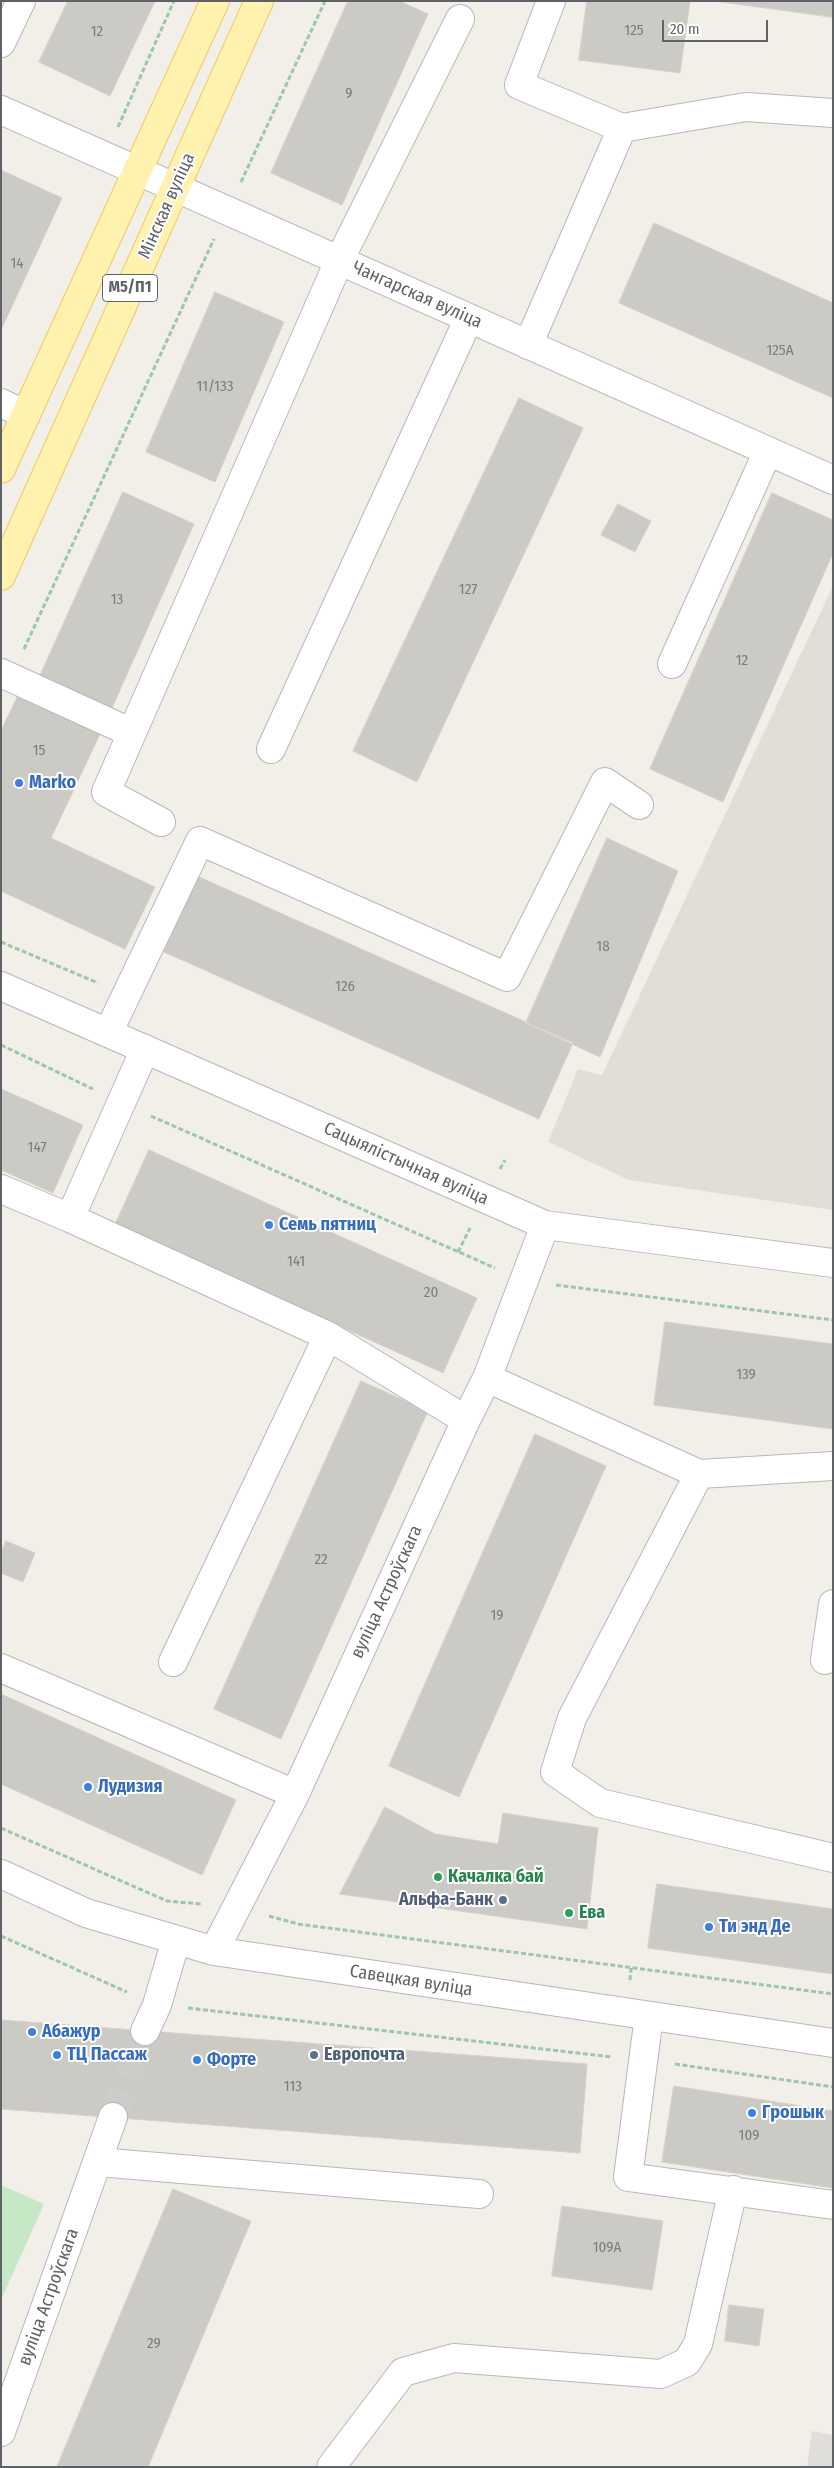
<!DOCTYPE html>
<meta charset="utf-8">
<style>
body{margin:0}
#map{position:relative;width:834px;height:2468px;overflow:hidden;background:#f1efe8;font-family:"Fira Sans Condensed",sans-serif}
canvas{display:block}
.frame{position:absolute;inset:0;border:2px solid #5f6368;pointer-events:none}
.scale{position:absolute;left:662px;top:20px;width:106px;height:22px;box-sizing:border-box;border:2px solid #5f6368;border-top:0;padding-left:6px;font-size:15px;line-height:18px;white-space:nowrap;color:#5f6368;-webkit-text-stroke:4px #fff;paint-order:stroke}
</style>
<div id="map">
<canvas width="834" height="2468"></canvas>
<div class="frame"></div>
<div class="scale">20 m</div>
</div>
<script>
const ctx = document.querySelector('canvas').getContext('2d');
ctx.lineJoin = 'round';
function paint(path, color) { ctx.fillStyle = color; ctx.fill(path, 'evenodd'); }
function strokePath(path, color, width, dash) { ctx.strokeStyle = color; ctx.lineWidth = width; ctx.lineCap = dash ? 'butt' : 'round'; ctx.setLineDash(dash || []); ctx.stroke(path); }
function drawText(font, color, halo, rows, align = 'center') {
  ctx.font = font + ' "Fira Sans Condensed",sans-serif'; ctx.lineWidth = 4; ctx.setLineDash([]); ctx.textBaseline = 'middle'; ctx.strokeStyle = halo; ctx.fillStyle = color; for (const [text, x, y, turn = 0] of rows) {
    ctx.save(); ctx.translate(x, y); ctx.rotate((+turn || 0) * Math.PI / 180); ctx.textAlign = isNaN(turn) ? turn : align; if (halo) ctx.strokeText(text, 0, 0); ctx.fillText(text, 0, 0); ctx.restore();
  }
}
const industrial = new Path2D(`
 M 812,2431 L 833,2435 L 833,2467 L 807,2467 Z`);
const education = new Path2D(`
 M 833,586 L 833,1210 L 629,1180 L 548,1142 L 578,1069 L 602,1075 Z`);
const green = new Path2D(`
 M 1,2185 L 44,2204 L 1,2300 Z`);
const building = new Path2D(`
 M 68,1 L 155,1 L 110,96 L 39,62 Z
 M 348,1 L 399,1 L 428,14 L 342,205 L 271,173 Z
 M 587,1 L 690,1 L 680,73 L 579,60 Z
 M 715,1 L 833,1 L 833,17 Z
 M 1,170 L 62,198 L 1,330 Z
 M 654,223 L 833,303 L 833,398 L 619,303 Z
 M 215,292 L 284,322 L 215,482 L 146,452 Z
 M 519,398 L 583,428 L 417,782 L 353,751 Z
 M 123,492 L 194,524 L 112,708 L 40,676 Z
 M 772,493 L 833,520 L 833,553 L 723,802 L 650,769 Z
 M 618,504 L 651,521 L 635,552 L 601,535 Z
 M 18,696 L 100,734 L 51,838 L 155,887 L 125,949 L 1,891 L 1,731 Z
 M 607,838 L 678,871 L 600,1057 L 526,1023 Z
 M 197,876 L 573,1043 L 539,1119 L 164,952 Z
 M 1,1089 L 83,1125 L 53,1193 L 1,1170 Z
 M 149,1150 L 477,1298 L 443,1373 L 115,1225 Z
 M 665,1322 L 833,1344 L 833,1429 L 654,1405 Z
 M 361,1381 L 428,1411 L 281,1739 L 214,1709 Z
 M 535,1434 L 606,1466 L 459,1797 L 389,1766 Z
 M 6,1541 L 35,1553 L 23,1582 L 1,1573 L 1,1553 Z
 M 1,1694 L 236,1800 L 202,1875 L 1,1784 Z
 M 385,1807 L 435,1834 L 498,1844 L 503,1813 L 598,1828 L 587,1929 L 340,1894 Z
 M 657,1884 L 833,1909 L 833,1974 L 648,1948 Z
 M 1,2020 L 587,2064 L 580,2153 L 1,2109 Z
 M 674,2086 L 833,2111 L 833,2188 L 662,2162 Z
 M 173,2189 L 251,2221 L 148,2467 L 57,2467 Z
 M 562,2206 L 663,2221 L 652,2290 L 552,2276 Z
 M 729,2305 L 764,2309 L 759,2346 L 725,2341 Z`);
const minorTunnel = new Path2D(`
 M 113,2117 L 145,2031`);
const path = new Path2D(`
 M 118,127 L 174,1
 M 241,182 L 325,1
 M 24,649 L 214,239
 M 1,942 L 98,983
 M 1,1045 L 93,1089
 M 151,1116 L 495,1268
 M 500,1169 L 505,1160
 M 458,1252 L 470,1228
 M 556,1285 L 833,1320
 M 1,1828 L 167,1901 L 201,1904
 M 269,1916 L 298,1924 L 833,1994
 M 1,1936 L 127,1992
 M 630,1980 L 631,1968
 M 188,2008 L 612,2057
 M 675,2064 L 833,2087`);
const minor = new Path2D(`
 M 551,1 L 519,85 L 622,128 L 746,107 L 833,113
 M 1,43 L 21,1
 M 1,110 L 833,480
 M 528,345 L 622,128
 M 1,403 L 26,415
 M 672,664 L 768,451
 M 1,673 L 132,733
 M 271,749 L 469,318
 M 161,822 L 106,792 L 339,261 L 460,19
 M 1,986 L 545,1225 L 833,1263
 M 108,1033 L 200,841 L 507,977 L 605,782 L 639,805
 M 145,1049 L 70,1218 L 328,1336 L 466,1420
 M 1,1189 L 70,1218
 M 487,1378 L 699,1474 L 833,1466
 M 699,1474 L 572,1718 L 555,1772 L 600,1803 L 833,1858
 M 825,1660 L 833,1604
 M 173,1662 L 328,1336
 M 1,1668 L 295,1794
 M 1,1874 L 86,1913 L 214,1951 L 833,2043
 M 214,1951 L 295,1794 L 466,1420 L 487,1378 L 545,1225
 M 649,2016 L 628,2177 L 833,2205
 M 145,2031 L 157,2005 L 176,1940
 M 98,2162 L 479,2194
 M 1,2432 L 113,2117
 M 331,2467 L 403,2372 L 454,2358 L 661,2374 L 687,2362 L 698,2344 L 733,2190`);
const major = new Path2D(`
 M 1,469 L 215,1
 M 1,576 L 259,1`);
const markers = [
 [19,783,5,"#3f7fe0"],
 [269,1225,5,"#3f7fe0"],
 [88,1787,5,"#3f7fe0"],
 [438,1877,5,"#2e9e5b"],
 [503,1900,5,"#5c6f8a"],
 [569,1913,5,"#2e9e5b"],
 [709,1927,5,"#3f7fe0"],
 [32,2032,5,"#3f7fe0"],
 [57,2055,5,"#3f7fe0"],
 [314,2055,5,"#5c6f8a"],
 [197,2060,5,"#3f7fe0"],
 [752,2113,5,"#3f7fe0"]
];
const numberNames = [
 ["125",634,31],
 ["12",97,32],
 ["9",349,94],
 ["14",17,264],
 ["125А",780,351],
 ["11/133",215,387],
 ["127",468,590],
 ["13",117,600],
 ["12",742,661],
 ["15",39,751],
 ["18",603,947],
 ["126",345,987],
 ["147",37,1148],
 ["141",296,1262],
 ["20",431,1293],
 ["139",746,1375],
 ["22",321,1560],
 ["19",497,1616],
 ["113",293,2087],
 ["109",749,2136],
 ["109А",607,2248],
 ["29",154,2344]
];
const shields = [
 [130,288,55]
];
const shieldNames = [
 ["М5/П1",130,288]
];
const streetNames = [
 ["Мінская вуліца",167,206,-66],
 ["Чангарская вуліца",417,295,24],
 ["Сацыялістычная вуліца",406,1164,24],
 ["вуліца Астроўскага",387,1592,-65],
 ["Савецкая вуліца",411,1981,9],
 ["вуліца Астроўскага",49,2297,-70]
];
const shopNames = [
 ["Marko",29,783],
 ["Семь пятниц",279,1225],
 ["Лудизия",98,1787],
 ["Ти энд Де",719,1927],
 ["Абажур",42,2032],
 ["ТЦ Пассаж",67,2055],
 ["Форте",207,2060],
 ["Грошык",762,2113]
];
const leisureNames = [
 ["Качалка бай",448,1877],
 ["Ева",579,1913]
];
const serviceNames = [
 ["Альфа-Банк",493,1900],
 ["Европочта",324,2055,"left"]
];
paint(industrial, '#e0deda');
paint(education, '#e1ded6');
paint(green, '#c5e8c5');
paint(building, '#cccac5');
strokePath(building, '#d6d1c6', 1);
strokePath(minorTunnel, '#ccccc8', 28, [28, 14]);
strokePath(minor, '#b5b8bc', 30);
strokePath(major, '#f2c960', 30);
strokePath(path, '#9cc7a9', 3, [5, 2.5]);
strokePath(minor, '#fff', 28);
strokePath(major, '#fff2af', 28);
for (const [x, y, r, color] of markers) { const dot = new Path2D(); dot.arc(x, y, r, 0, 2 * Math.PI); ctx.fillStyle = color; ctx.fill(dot); strokePath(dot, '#fff', 2); }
drawText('15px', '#7a7d7f', null, numberNames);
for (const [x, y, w] of shields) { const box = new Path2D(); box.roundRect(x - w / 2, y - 13.5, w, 27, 4); ctx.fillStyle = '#fff'; ctx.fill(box); strokePath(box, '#5f6368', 1); }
drawText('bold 16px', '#5f6368', null, shieldNames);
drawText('18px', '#5f6368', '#fff', streetNames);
drawText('bold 18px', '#366cbe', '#fff', shopNames, 'left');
drawText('bold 18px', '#27864d', '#fff', leisureNames, 'left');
drawText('bold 18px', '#4e5e75', '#fff', serviceNames, 'right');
</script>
